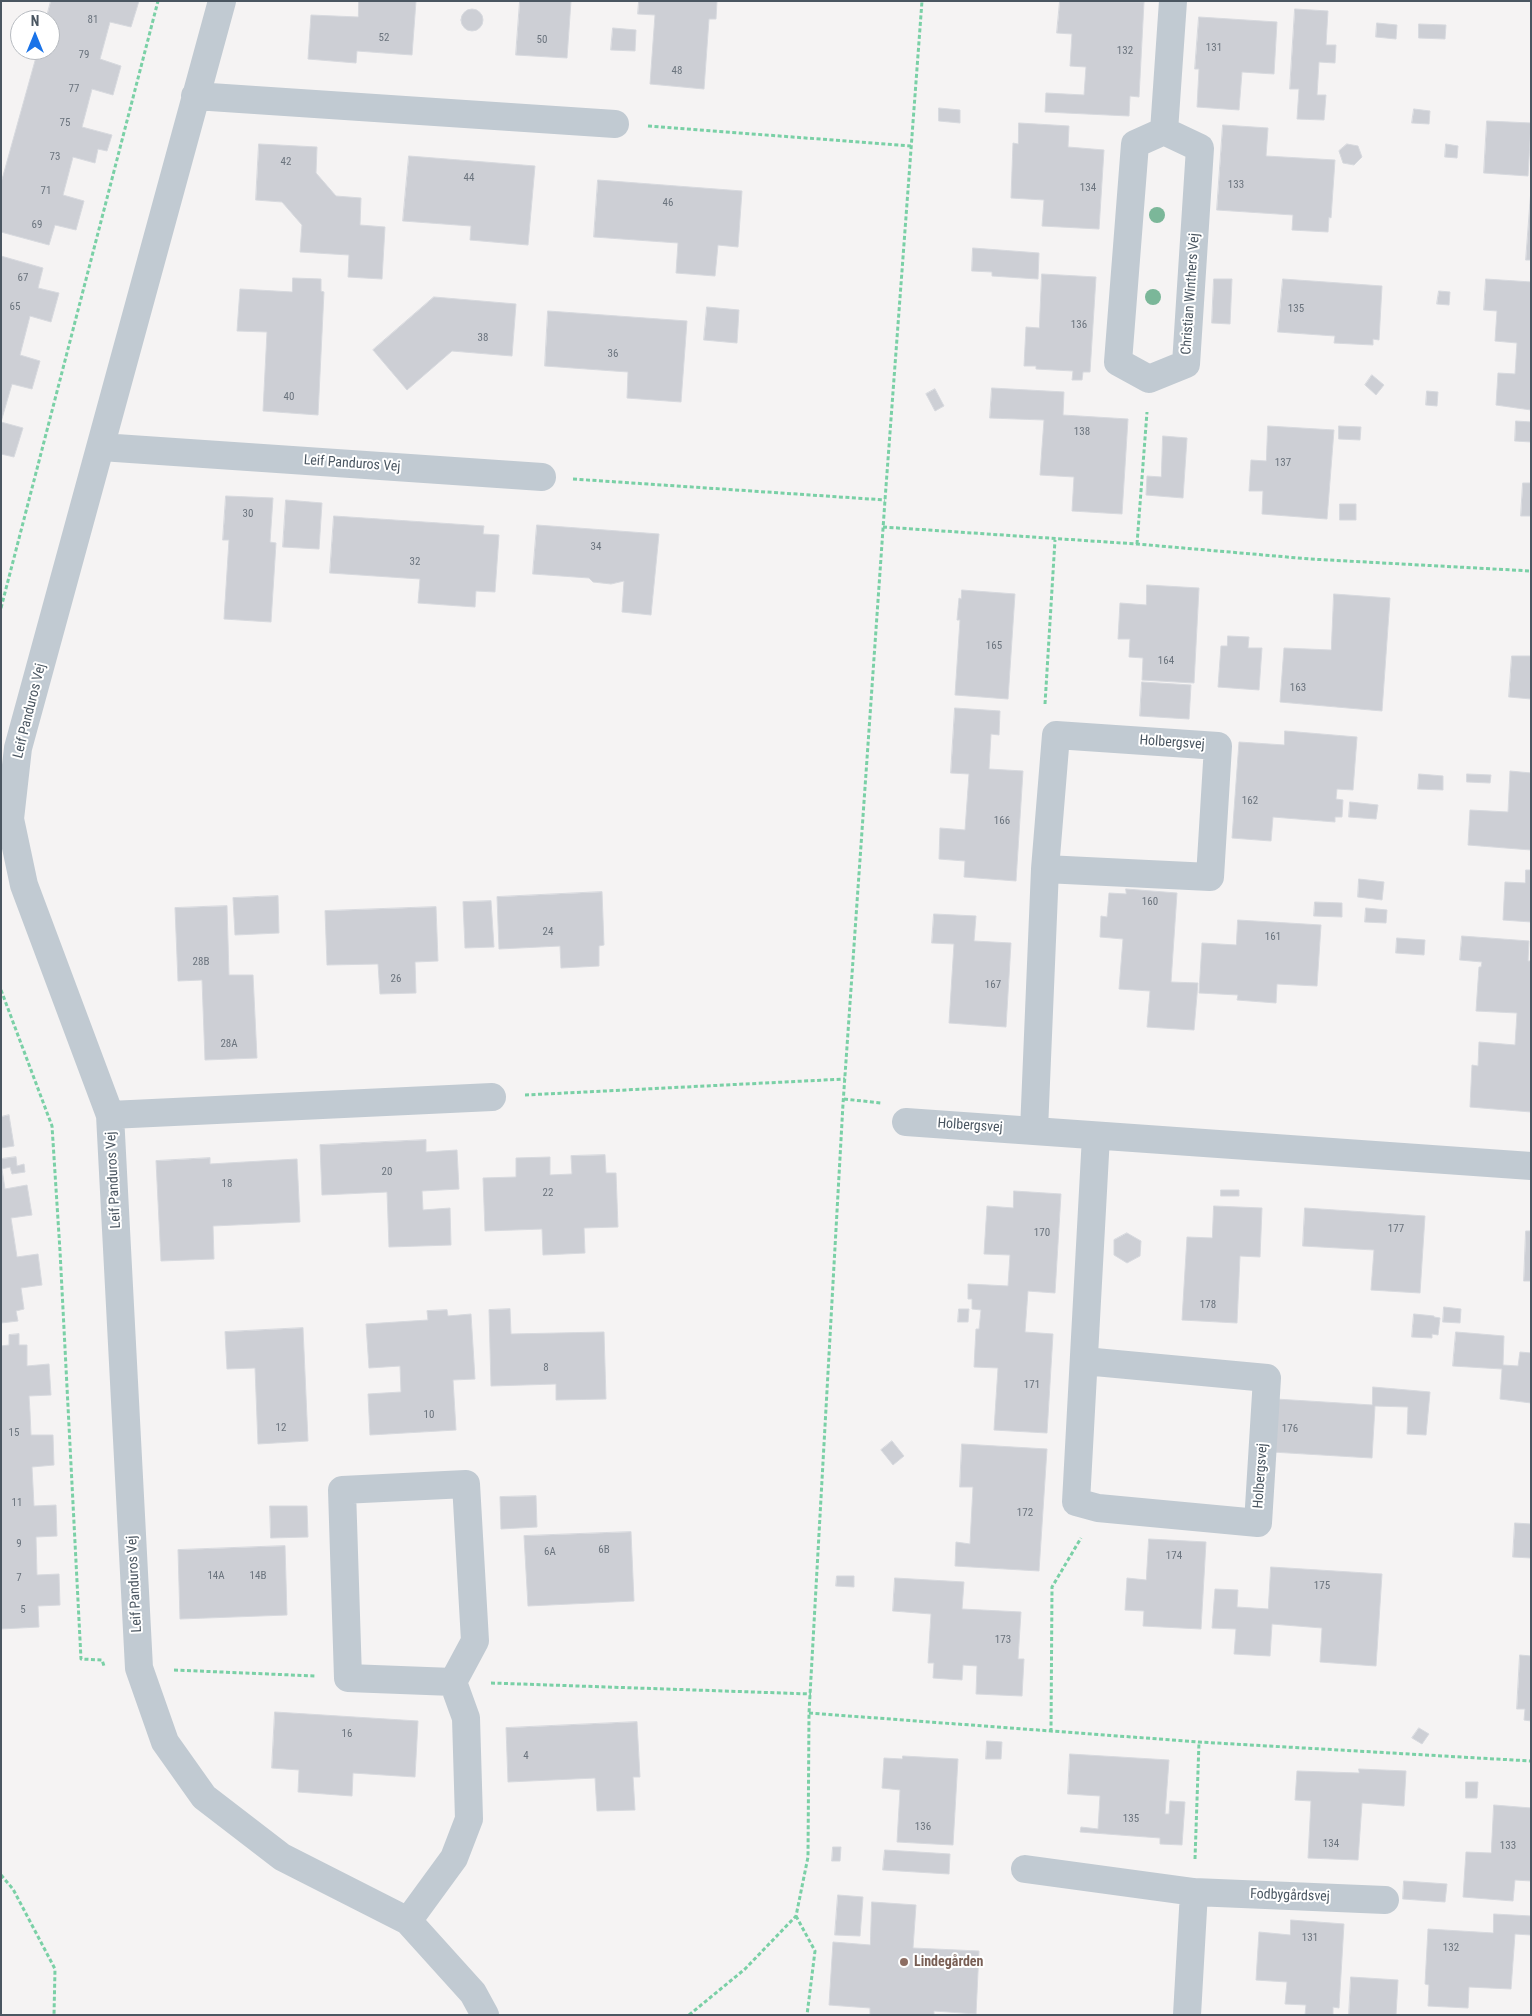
<!DOCTYPE html>
<meta charset="utf-8">
<style>
body{margin:0}
#map{position:relative;width:1532px;height:2016px;overflow:hidden;background:#f5f3f3;font-family:"Roboto Condensed",sans-serif}
canvas{display:block}
.frame{position:absolute;inset:0;border:2px solid #4a5661;pointer-events:none}
.north{position:absolute;left:10px;top:10px;width:50px;height:50px;box-sizing:border-box;background:#fff;border:1px solid #b7bbc0;border-radius:50%;rotate:0deg;font-size:14px;font-weight:700;line-height:20px;text-align:center;color:#4a5661}
.north::after{content:'';display:block;margin:auto;width:18px;height:22px;background:#1a73e8;clip-path:polygon(50% 0,100% 100%,50% 72%,0 100%)}
</style>
<div id="map">
<canvas width="1532" height="2016"></canvas>
<div class="frame"></div>
<div class="north">N</div>
</div>
<script>
const ctx = document.querySelector('canvas').getContext('2d');
ctx.lineJoin = 'round';
function paint(path, color) { ctx.fillStyle = color; ctx.fill(path, 'evenodd'); }
function strokePath(path, color, width, dash) { ctx.strokeStyle = color; ctx.lineWidth = width; ctx.lineCap = dash ? 'butt' : 'round'; ctx.setLineDash(dash || []); ctx.stroke(path); }
function drawText(font, color, halo, rows, align = 'center') {
  ctx.font = font + ' "Roboto Condensed",sans-serif'; ctx.lineWidth = 4; ctx.setLineDash([]); ctx.textBaseline = 'middle'; ctx.strokeStyle = halo; ctx.fillStyle = color; for (const [text, x, y, turn = 0] of rows) {
    ctx.save(); ctx.translate(x, y); ctx.rotate((+turn || 0) * Math.PI / 180); ctx.textAlign = isNaN(turn) ? turn : align; if (halo) ctx.strokeText(text, 0, 0); ctx.fillText(text, 0, 0); ctx.restore();
  }
}
const building = new Path2D(`
 M 51,1 L 139,1 L 131,27 L 110,22 L 100,59 L 121,66 L 113,95 L 92,89 L 82,127 L 112,135 L 107,151 L 98,149 L 95,163 L 73,157 L 63,195 L 84,201 L 76,230 L 55,225 L 49,245 L 1,232 L 1,183 L 38,50 L 50,50 L 50,20 L 46,20 Z
 M 359,1 L 416,1 L 412,55 L 357,51 L 356,63 L 308,59 L 311,15 L 358,17 Z
 M 520,1 L 571,1 L 567,58 L 516,55 Z
 M 639,1 L 717,1 L 716,19 L 709,19 L 704,89 L 650,84 L 655,15 L 638,14 Z
 M 1060,1 L 1144,2 L 1139,97 L 1130,96 L 1129,116 L 1045,112 L 1046,93 L 1084,95 L 1086,67 L 1070,66 L 1072,34 L 1057,33 Z
 M461 20a11 11 0 1 1 22 0a11 11 0 1 1-22 0Z
 M 1295,9 L 1328,11 L 1326,45 L 1336,45 L 1335,63 L 1319,62 L 1317,95 L 1326,95 L 1324,120 L 1297,119 L 1299,89 L 1290,89 Z
 M 1199,17 L 1277,22 L 1274,74 L 1242,72 L 1239,110 L 1197,107 L 1199,69 L 1195,69 Z
 M 1377,23 L 1397,25 L 1396,39 L 1376,37 Z
 M 1419,24 L 1446,25 L 1445,39 L 1419,38 Z
 M 613,28 L 636,30 L 635,51 L 611,50 Z
 M 939,108 L 960,110 L 960,123 L 939,121 Z
 M 1414,109 L 1430,111 L 1429,124 L 1412,123 Z
 M 1487,121 L 1531,123 L 1528,176 L 1484,173 Z
 M 1019,123 L 1069,126 L 1068,147 L 1104,150 L 1099,229 L 1042,226 L 1044,200 L 1011,198 L 1013,143 L 1018,144 Z
 M 1223,125 L 1268,128 L 1266,156 L 1335,160 L 1331,218 L 1329,217 L 1328,232 L 1292,230 L 1293,215 L 1217,210 Z
 M 259,144 L 317,147 L 316,173 L 336,196 L 361,198 L 360,225 L 385,227 L 382,279 L 348,277 L 349,255 L 300,252 L 302,225 L 282,202 L 256,200 Z
 M 1347,144 L 1358,146 L 1362,157 L 1354,165 L 1343,163 L 1339,151 Z
 M 1446,144 L 1458,146 L 1457,158 L 1445,157 Z
 M 409,156 L 535,166 L 528,245 L 470,240 L 471,226 L 403,221 Z
 M 598,180 L 742,191 L 738,247 L 718,245 L 715,276 L 676,273 L 678,243 L 594,237 Z
 M 1531,189 L 1531,260 L 1526,260 Z
 M 973,248 L 1039,253 L 1038,279 L 992,276 L 992,272 L 972,271 Z
 M 1,256 L 43,268 L 38,288 L 59,293 L 51,322 L 30,316 L 20,355 L 40,361 L 32,389 L 12,384 L 1,422 L 23,428 L 14,457 L 1,454 Z
 M 1042,274 L 1096,277 L 1090,372 L 1083,372 L 1082,380 L 1072,380 L 1073,371 L 1036,369 L 1036,366 L 1024,366 L 1026,327 L 1039,328 Z
 M 293,278 L 321,279 L 321,291 L 324,292 L 318,415 L 263,411 L 267,332 L 237,331 L 240,289 L 292,292 Z
 M 1214,279 L 1232,279 L 1230,324 L 1212,323 Z
 M 1283,279 L 1382,286 L 1379,340 L 1373,339 L 1373,345 L 1334,343 L 1335,336 L 1278,332 Z
 M 1486,279 L 1531,282 L 1531,410 L 1496,405 L 1498,373 L 1515,374 L 1517,343 L 1495,341 L 1497,311 L 1484,310 Z
 M 1439,291 L 1450,292 L 1449,305 L 1437,304 Z
 M 434,297 L 516,304 L 512,356 L 452,351 L 407,390 L 373,350 Z
 M 707,307 L 739,310 L 737,343 L 704,340 Z
 M 548,311 L 687,321 L 681,402 L 627,398 L 628,372 L 545,366 Z
 M 1372,375 L 1384,385 L 1376,395 L 1365,385 Z
 M 992,388 L 1064,392 L 1063,415 L 1128,419 L 1122,514 L 1072,511 L 1074,477 L 1040,475 L 1044,420 L 990,418 Z
 M 935,389 L 944,406 L 935,411 L 926,394 Z
 M 1427,391 L 1438,392 L 1437,406 L 1426,405 Z
 M 1516,421 L 1531,422 L 1531,442 L 1515,441 Z
 M 1268,426 L 1334,430 L 1327,519 L 1262,514 L 1263,491 L 1249,491 L 1251,460 L 1266,461 Z
 M 1339,426 L 1361,427 L 1360,440 L 1339,439 Z
 M 1163,436 L 1187,438 L 1183,498 L 1146,495 L 1147,476 L 1161,477 Z
 M 1523,483 L 1531,483 L 1531,516 L 1521,516 Z
 M 226,496 L 273,498 L 270,542 L 276,543 L 271,622 L 224,619 L 229,540 L 223,540 Z
 M 286,500 L 322,503 L 319,549 L 283,547 Z
 M 1340,504 L 1356,504 L 1356,520 L 1340,520 Z
 M 334,516 L 484,526 L 483,534 L 499,535 L 495,592 L 476,591 L 475,607 L 418,603 L 420,579 L 330,573 Z
 M 537,525 L 659,534 L 651,615 L 622,612 L 624,581 L 611,584 L 593,582 L 589,578 L 533,574 Z
 M 1147,585 L 1199,588 L 1194,683 L 1142,680 L 1143,658 L 1129,657 L 1130,639 L 1118,639 L 1120,603 L 1146,605 Z
 M 962,590 L 1015,594 L 1008,699 L 955,695 L 960,620 L 957,620 L 959,598 L 961,599 Z
 M 1334,594 L 1390,598 L 1382,711 L 1280,702 L 1284,648 L 1331,650 Z
 M 1228,636 L 1249,637 L 1248,648 L 1262,648 L 1259,690 L 1218,687 L 1221,646 L 1227,646 Z
 M 1512,656 L 1531,656 L 1531,699 L 1509,697 Z
 M 1142,682 L 1191,685 L 1189,719 L 1140,716 Z
 M 955,708 L 1000,711 L 999,735 L 991,734 L 989,769 L 1023,771 L 1016,881 L 964,877 L 965,861 L 939,859 L 940,828 L 965,830 L 969,774 L 951,773 Z
 M 1285,731 L 1357,737 L 1353,790 L 1337,789 L 1336,799 L 1343,800 L 1342,817 L 1335,817 L 1335,822 L 1273,817 L 1271,841 L 1232,838 L 1239,742 L 1284,745 Z
 M 1531,769 L 1531,850 L 1468,845 L 1470,810 L 1508,812 L 1510,771 L 1531,773 Z
 M 1419,774 L 1443,776 L 1443,790 L 1418,789 Z
 M 1467,774 L 1491,775 L 1490,783 L 1467,782 Z
 M 1350,802 L 1378,805 L 1376,819 L 1349,817 Z
 M 1526,870 L 1531,870 L 1531,922 L 1503,920 L 1505,882 L 1525,883 Z
 M 1359,879 L 1384,882 L 1382,900 L 1358,897 Z
 M 1126,889 L 1177,893 L 1171,982 L 1198,983 L 1194,1030 L 1147,1027 L 1150,991 L 1119,989 L 1123,939 L 1100,937 L 1101,916 L 1107,917 L 1109,893 L 1126,894 Z
 M 602,892 L 604,945 L 599,946 L 599,966 L 561,968 L 560,946 L 499,949 L 497,897 Z
 M 278,896 L 279,933 L 235,935 L 233,898 Z
 M 491,901 L 494,947 L 465,948 L 463,902 Z
 M 1315,902 L 1342,903 L 1342,917 L 1314,916 Z
 M 227,906 L 229,975 L 253,975 L 257,1058 L 205,1060 L 202,980 L 178,981 L 175,908 Z
 M 436,907 L 438,961 L 415,962 L 416,993 L 380,994 L 378,964 L 327,965 L 325,911 Z
 M 1366,908 L 1387,910 L 1386,923 L 1365,922 Z
 M 934,914 L 976,916 L 974,941 L 1011,943 L 1006,1027 L 949,1023 L 954,944 L 932,943 Z
 M 1238,920 L 1321,925 L 1317,986 L 1277,984 L 1276,1003 L 1237,1000 L 1238,995 L 1199,993 L 1202,943 L 1236,945 Z
 M 1462,936 L 1529,941 L 1528,961 L 1531,961 L 1531,1112 L 1470,1107 L 1472,1065 L 1478,1066 L 1479,1042 L 1515,1045 L 1517,1013 L 1476,1011 L 1479,967 L 1481,967 L 1482,962 L 1460,960 Z
 M 1397,938 L 1425,940 L 1424,955 L 1396,953 Z
 M 9,1115 L 14,1146 L 1,1148 L 1,1117 Z
 M 426,1140 L 426,1152 L 457,1150 L 459,1189 L 422,1191 L 423,1210 L 450,1208 L 451,1245 L 389,1247 L 387,1192 L 322,1195 L 320,1145 Z
 M 605,1155 L 606,1173 L 616,1173 L 618,1227 L 584,1228 L 585,1253 L 543,1255 L 542,1229 L 485,1231 L 483,1178 L 516,1177 L 516,1158 L 550,1157 L 550,1175 L 572,1174 L 571,1156 Z
 M 16,1157 L 17,1166 L 24,1164 L 25,1172 L 12,1174 L 10,1167 L 2,1169 L 5,1189 L 27,1185 L 32,1215 L 11,1218 L 17,1257 L 38,1254 L 42,1285 L 21,1288 L 24,1309 L 16,1311 L 18,1321 L 1,1323 L 1,1159 Z
 M 210,1158 L 210,1164 L 297,1159 L 300,1222 L 213,1226 L 214,1259 L 161,1261 L 156,1161 Z
 M 1221,1190 L 1239,1190 L 1239,1196 L 1221,1196 Z
 M 1014,1191 L 1061,1194 L 1055,1293 L 1028,1291 L 1025,1332 L 1053,1334 L 1047,1433 L 994,1430 L 998,1368 L 974,1367 L 976,1329 L 979,1329 L 981,1310 L 972,1309 L 972,1299 L 968,1299 L 968,1284 L 1008,1286 L 1010,1255 L 984,1254 L 987,1206 L 1013,1208 Z
 M 1214,1206 L 1262,1208 L 1260,1257 L 1240,1256 L 1237,1323 L 1182,1320 L 1187,1237 L 1212,1238 Z
 M 1305,1208 L 1425,1216 L 1420,1293 L 1371,1290 L 1374,1250 L 1303,1246 Z
 M 1526,1231 L 1531,1231 L 1531,1281 L 1524,1281 Z
 M 1127,1233 L 1141,1241 L 1140,1256 L 1127,1263 L 1114,1255 L 1114,1240 Z
 M 1444,1307 L 1461,1309 L 1460,1323 L 1443,1322 Z
 M 510,1309 L 511,1334 L 604,1332 L 606,1399 L 556,1400 L 556,1384 L 491,1386 L 489,1310 Z
 M 959,1309 L 969,1309 L 968,1322 L 958,1322 Z
 M 447,1310 L 448,1316 L 471,1314 L 475,1379 L 453,1380 L 456,1430 L 370,1435 L 368,1394 L 401,1392 L 400,1366 L 369,1368 L 366,1324 L 428,1320 L 427,1311 Z
 M 1414,1314 L 1434,1316 L 1434,1317 L 1440,1318 L 1438,1335 L 1432,1334 L 1432,1338 L 1412,1337 Z
 M 303,1328 L 308,1441 L 258,1444 L 255,1368 L 227,1369 L 225,1332 Z
 M 1456,1332 L 1504,1336 L 1503,1365 L 1518,1366 L 1520,1352 L 1531,1353 L 1531,1403 L 1500,1399 L 1502,1369 L 1453,1366 Z
 M 19,1334 L 19,1345 L 27,1345 L 27,1366 L 49,1364 L 51,1395 L 29,1396 L 30,1412 L 31,1435 L 53,1435 L 54,1465 L 32,1467 L 34,1506 L 56,1505 L 57,1536 L 36,1537 L 37,1575 L 59,1574 L 60,1605 L 38,1606 L 39,1627 L 1,1629 L 1,1346 L 9,1345 L 9,1335 Z
 M 1373,1387 L 1430,1392 L 1426,1435 L 1407,1434 L 1408,1407 L 1375,1406 L 1372,1458 L 1272,1452 L 1276,1399 L 1372,1405 Z
 M 892,1441 L 904,1456 L 893,1465 L 881,1450 Z
 M 962,1444 L 1047,1449 L 1039,1571 L 955,1566 L 956,1542 L 970,1544 L 973,1487 L 960,1487 Z
 M 536,1496 L 537,1527 L 501,1529 L 500,1497 Z
 M 270,1506 L 307,1506 L 308,1537 L 271,1538 Z
 M 1515,1523 L 1531,1524 L 1531,1558 L 1513,1557 Z
 M 631,1532 L 634,1601 L 528,1606 L 524,1536 Z
 M 1149,1539 L 1206,1542 L 1201,1629 L 1143,1626 L 1144,1611 L 1125,1610 L 1127,1578 L 1146,1580 Z
 M 285,1546 L 287,1615 L 180,1619 L 178,1550 Z
 M 1271,1567 L 1382,1574 L 1376,1666 L 1320,1662 L 1322,1628 L 1272,1624 L 1270,1656 L 1234,1654 L 1236,1629 L 1212,1628 L 1215,1589 L 1238,1590 L 1237,1607 L 1268,1609 Z
 M 837,1576 L 854,1576 L 854,1587 L 836,1586 Z
 M 895,1578 L 964,1582 L 962,1609 L 1021,1612 L 1018,1659 L 1024,1659 L 1022,1696 L 976,1694 L 977,1666 L 963,1665 L 962,1680 L 933,1678 L 934,1663 L 928,1663 L 931,1614 L 893,1611 Z
 M 1520,1655 L 1531,1656 L 1531,1721 L 1524,1720 L 1525,1709 L 1517,1709 Z
 M 275,1712 L 418,1721 L 415,1777 L 353,1773 L 352,1796 L 298,1792 L 299,1770 L 272,1768 Z
 M 637,1722 L 640,1777 L 633,1777 L 635,1810 L 597,1811 L 595,1778 L 508,1782 L 506,1728 Z
 M 1419,1728 L 1429,1734 L 1422,1744 L 1412,1738 Z
 M 987,1741 L 1002,1742 L 1001,1759 L 986,1759 Z
 M 1070,1754 L 1169,1760 L 1165,1814 L 1169,1814 L 1170,1801 L 1185,1802 L 1182,1845 L 1160,1844 L 1160,1838 L 1080,1832 L 1081,1827 L 1098,1829 L 1100,1796 L 1068,1794 Z
 M 903,1756 L 958,1759 L 953,1845 L 897,1842 L 900,1790 L 882,1788 L 884,1758 L 902,1759 Z
 M 1359,1769 L 1406,1771 L 1404,1806 L 1362,1803 L 1358,1860 L 1308,1858 L 1311,1801 L 1295,1800 L 1297,1771 L 1359,1773 Z
 M 1466,1782 L 1478,1782 L 1477,1798 L 1466,1798 Z
 M 1494,1805 L 1531,1808 L 1531,1881 L 1515,1880 L 1513,1901 L 1463,1897 L 1466,1852 L 1491,1853 Z
 M 833,1847 L 841,1847 L 840,1861 L 832,1861 Z
 M 885,1850 L 950,1854 L 949,1874 L 883,1870 Z
 M 1404,1881 L 1447,1884 L 1445,1902 L 1403,1899 Z
 M 838,1895 L 863,1897 L 860,1936 L 835,1935 Z
 M 872,1902 L 916,1905 L 913,1948 L 979,1951 L 976,2014 L 934,2011 L 934,2015 L 870,2015 L 870,2008 L 829,2005 L 833,1942 L 870,1945 Z
 M 1494,1914 L 1531,1916 L 1531,1935 L 1515,1934 L 1511,1989 L 1469,1987 L 1468,2008 L 1428,2006 L 1429,1985 L 1425,1984 L 1428,1929 L 1493,1933 Z
 M 1291,1920 L 1344,1924 L 1339,2008 L 1333,2007 L 1333,2015 L 1305,2015 L 1306,2005 L 1285,2004 L 1287,1982 L 1256,1980 L 1259,1932 L 1290,1935 Z
 M 1351,1977 L 1398,1980 L 1396,2015 L 1349,2015 Z`);
const path = new Path2D(`
 M 648,126 L 911,146
 M 573,479 L 885,500
 M 883,527 L 1137,544 L 1310,559 L 1531,571
 M 1137,544 L 1147,412
 M 1,608 L 158,1
 M 1045,704 L 1055,540
 M 1,990 L 52,1126 L 60,1251 L 81,1659 L 102,1660 L 104,1666
 M 525,1095 L 845,1079
 M 844,1099 L 881,1103
 M 174,1670 L 315,1676
 M 491,1683 L 811,1694
 M 809,1713 L 1199,1742 L 1531,1761
 M 1051,1732 L 1052,1587 L 1081,1538
 M 1195,1859 L 1199,1742
 M 1,1875 L 13,1889 L 55,1969 L 54,2015
 M 796,1916 L 815,1951 L 807,2015
 M 689,2015 L 745,1969 L 796,1916 L 808,1857 L 809,1713 L 843,1104 L 885,500 L 922,1`);
const minor = new Path2D(`
 M 222,1 L 18,748 L 10,819 L 24,885 L 110,1115 L 139,1668 L 165,1742 L 204,1797 L 282,1857 L 408,1921 L 473,1993 L 485,2015
 M 195,96 L 615,124
 M 1164,131 L 1200,148 L 1186,364 L 1149,379 L 1118,362 L 1135,144 Z
 M 1164,131 L 1173,1
 M 101,447 L 542,477
 M 110,1115 L 492,1097
 M 906,1122 L 1531,1166
 M 1034,1130 L 1045,869 L 1056,735 L 1218,746 L 1210,877 L 1045,869
 M 1084,1361 L 1267,1378 L 1258,1523 L 1098,1508 L 1076,1502 L 1096,1136
 M 1025,1869 L 1194,1892 L 1385,1900
 M 408,1921 L 454,1858 L 469,1819 L 466,1718 L 453,1682 L 475,1641 L 466,1484 L 342,1490 L 348,1678 L 453,1682
 M 1187,2015 L 1194,1892`);
const trees = [
 [1157,215],
 [1153,297]
];
const markers = [
 [904,1962,5,"#8d6e63"]
];
const numberNames = [
 ["81",93,20],
 ["52",384,38],
 ["50",542,40],
 ["131",1214,48],
 ["132",1125,51],
 ["79",84,55],
 ["48",677,71],
 ["77",74,89],
 ["75",65,123],
 ["73",55,157],
 ["42",286,162],
 ["44",469,178],
 ["133",1236,185],
 ["134",1088,188],
 ["71",46,191],
 ["46",668,203],
 ["69",37,225],
 ["67",23,278],
 ["65",15,307],
 ["135",1296,309],
 ["136",1079,325],
 ["38",483,338],
 ["36",613,354],
 ["40",289,397],
 ["138",1082,432],
 ["137",1283,463],
 ["30",248,514],
 ["34",596,547],
 ["32",415,562],
 ["165",994,646],
 ["164",1166,661],
 ["163",1298,688],
 ["162",1250,801],
 ["166",1002,821],
 ["160",1150,902],
 ["24",548,932],
 ["161",1273,937],
 ["28B",201,962],
 ["26",396,979],
 ["167",993,985],
 ["28A",229,1044],
 ["20",387,1172],
 ["18",227,1184],
 ["22",548,1193],
 ["177",1396,1229],
 ["170",1042,1233],
 ["178",1208,1305],
 ["8",546,1368],
 ["171",1032,1385],
 ["10",429,1415],
 ["12",281,1428],
 ["176",1290,1429],
 ["15",14,1433],
 ["11",17,1503],
 ["172",1025,1513],
 ["9",19,1544],
 ["6B",604,1550],
 ["6A",550,1552],
 ["174",1174,1556],
 ["14A",216,1576],
 ["14B",258,1576],
 ["7",19,1578],
 ["175",1322,1586],
 ["5",23,1610],
 ["173",1003,1640],
 ["16",347,1734],
 ["4",526,1756],
 ["135",1131,1819],
 ["136",923,1827],
 ["134",1331,1844],
 ["133",1508,1846],
 ["131",1310,1938],
 ["132",1451,1948]
];
const streetNames = [
 ["Christian Winthers Vej",1191,294,-86],
 ["Leif Panduros Vej",352,464,4],
 ["Leif Panduros Vej",30,711,-76],
 ["Holbergsvej",1172,743,4],
 ["Holbergsvej",970,1126,4],
 ["Leif Panduros Vej",114,1180,-93],
 ["Holbergsvej",1261,1476,-86],
 ["Leif Panduros Vej",135,1584,-93],
 ["Fodbygårdsvej",1290,1896,2]
];
const educationNames = [
 ["Lindegården",914,1962]
];
paint(building, '#cdcfd5');
strokePath(building, '#d7d9de', 1);
strokePath(path, '#7ad0a6', 3, [4, 2.5]);
strokePath(minor, '#c1cad2', 28);
ctx.fillStyle = '#7bb799';
for (const [x, y] of trees) { ctx.beginPath(); ctx.arc(x, y, 8, 0, 2 * Math.PI); ctx.fill(); }
for (const [x, y, r, color] of markers) { const dot = new Path2D(); dot.arc(x, y, r, 0, 2 * Math.PI); ctx.fillStyle = color; ctx.fill(dot); strokePath(dot, '#fff', 2); }
drawText('11px', '#6b747e', null, numberNames);
drawText('14px', '#4a5661', '#fff', streetNames);
drawText('bold 14px', '#785e54', '#fff', educationNames, 'left');
</script>
